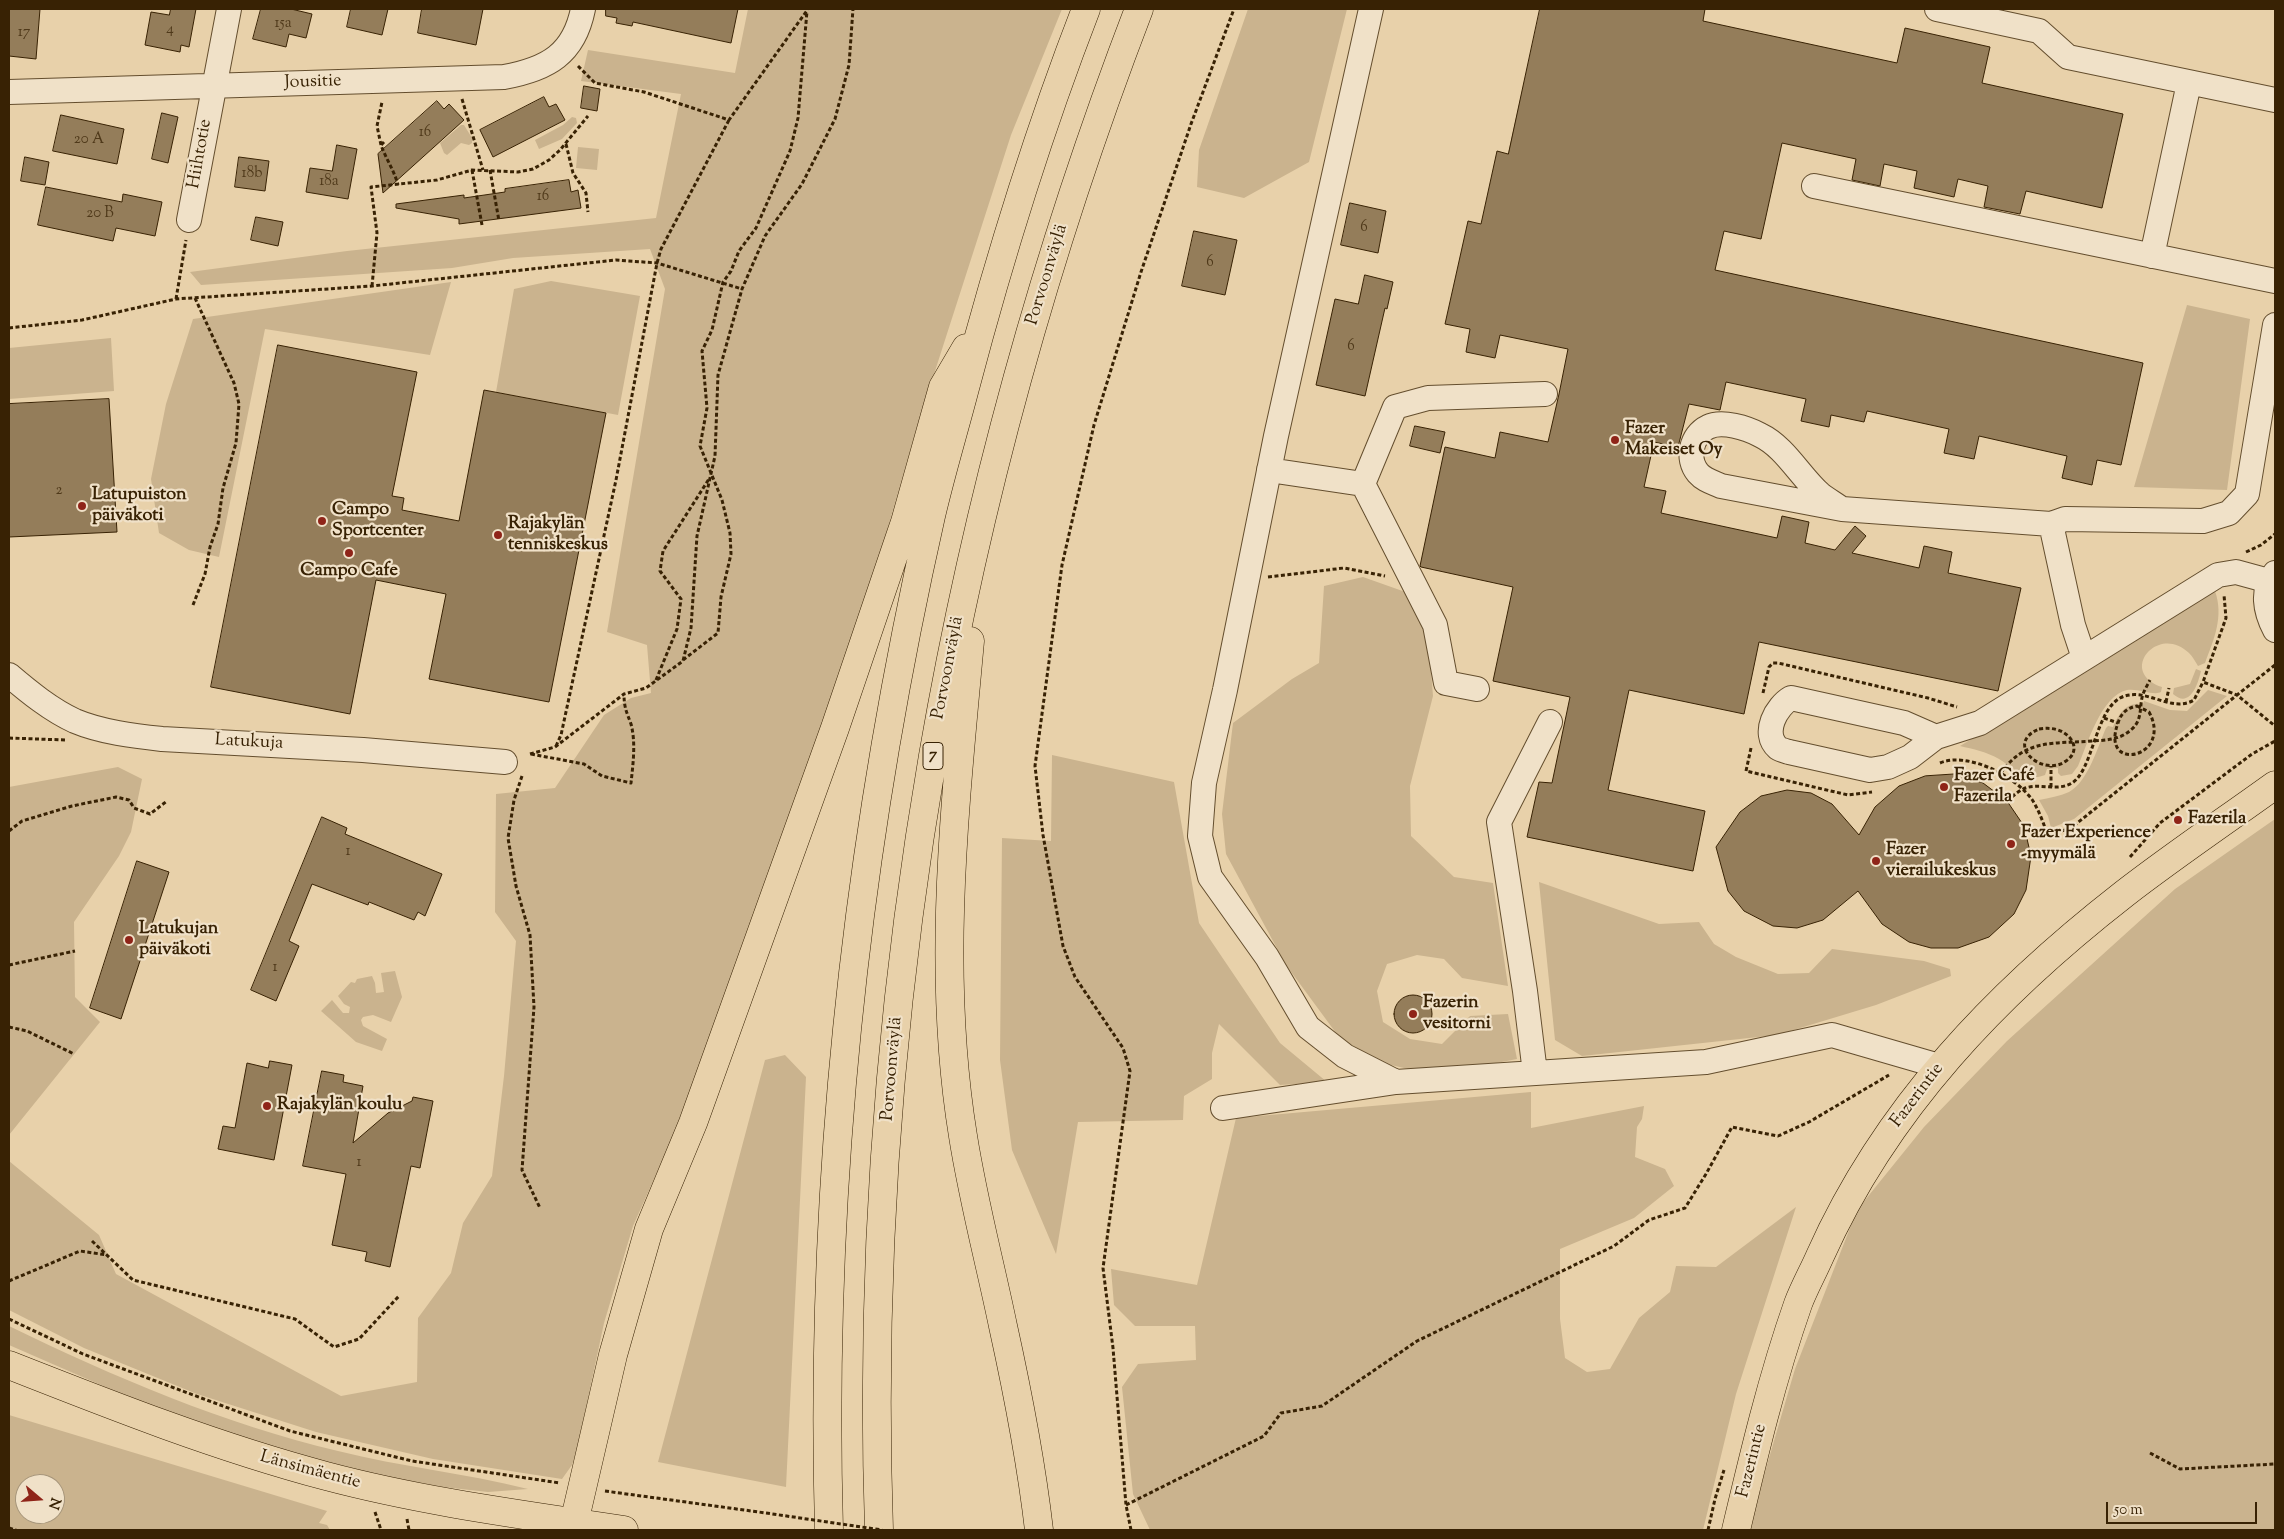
<!DOCTYPE html>
<meta charset="utf-8">
<style>
body{margin:0}
#map{position:relative;width:2284px;height:1539px;overflow:hidden;background:#e8d1aa;font-family:"Sorts Mill Goudy",serif}
canvas{display:block}
.frame{position:absolute;inset:0;border:10px solid #382204;pointer-events:none}
.north{position:absolute;left:15px;top:1474px;width:50px;height:50px;box-sizing:border-box;background:#f0e1c8;border:1px solid #a6957a;border-radius:50%;rotate:108deg;font-size:14px;font-weight:700;line-height:20px;text-align:center;color:#382204}
.north::after{content:'';display:block;margin:auto;width:18px;height:22px;background:#8f2418;clip-path:polygon(50% 0,100% 100%,50% 72%,0 100%)}
.scale{position:absolute;left:2106px;top:1502px;width:151px;height:22px;box-sizing:border-box;border:2px solid #382204;border-top:0;padding-left:6px;font-size:15px;line-height:18px;white-space:nowrap;color:#382204;-webkit-text-stroke:4px #f0e1c8;paint-order:stroke}
</style>
<div id="map">
<canvas width="2284" height="1539"></canvas>
<div class="frame"></div>
<div class="north">N</div>
<div class="scale">50 m</div>
</div>
<script>
const ctx = document.querySelector('canvas').getContext('2d');
ctx.lineJoin = 'round';
function paint(path, color) { ctx.fillStyle = color; ctx.fill(path, 'evenodd'); }
function strokePath(path, color, width, dash) { ctx.strokeStyle = color; ctx.lineWidth = width; ctx.lineCap = dash ? 'butt' : 'round'; ctx.setLineDash(dash || []); ctx.stroke(path); }
function drawText(font, color, halo, rows, align = 'center') {
  ctx.font = font + ' "Sorts Mill Goudy",serif'; ctx.lineWidth = 4.5; ctx.setLineDash([]); ctx.textBaseline = 'middle'; ctx.strokeStyle = halo; ctx.fillStyle = color; for (const [text, x, y, turn = 0] of rows) {
    ctx.save(); ctx.translate(x, y); ctx.rotate((+turn || 0) * Math.PI / 180); ctx.textAlign = isNaN(turn) ? turn : align; if (halo) ctx.strokeText(text, 0, 0); ctx.fillText(text, 0, 0); ctx.restore();
  }
}
const green = new Path2D(`
 M 748,9 L 1062,9 L 1011,135 L 916,430 L 876,569 L 829,706 L 680,1121 L 633,1226 L 604,1323 L 577,1450 L 572,1465 L 562,1479 L 433,1459 L 316,1432 L 197,1394 L 84,1348 L 9,1310 L 9,1161 L 99,1235 L 116,1274 L 341,1396 L 417,1382 L 418,1318 L 451,1273 L 463,1223 L 492,1176 L 504,1076 L 516,941 L 495,912 L 496,794 L 555,788 L 604,715 L 631,698 L 651,693 L 647,645 L 607,632 L 665,289 L 650,249 L 513,258 L 452,268 L 201,285 L 190,272 L 347,251 L 656,218 L 681,94 L 581,81 L 588,50 L 735,73 Z
 M 1248,9 L 1347,9 L 1309,162 L 1244,198 L 1197,187 L 1199,150 Z
 M 572,117 L 576,118 L 577,123 L 562,139 L 539,149 L 535,140 L 563,125 Z
 M 461,125 L 464,125 L 472,138 L 472,143 L 469,145 L 461,143 L 447,155 L 444,153 L 440,143 Z
 M 578,147 L 599,149 L 597,170 L 576,168 Z
 M 551,281 L 640,296 L 618,415 L 496,392 L 514,289 Z
 M 451,282 L 430,355 L 265,329 L 219,557 L 189,550 L 159,533 L 151,479 L 166,404 L 193,319 Z
 M 2187,305 L 2250,319 L 2227,490 L 2134,487 Z
 M 111,338 L 114,391 L 9,399 L 9,348 Z
 M 1363,577 L 1411,594 L 1429,645 L 1433,696 L 1410,786 L 1411,836 L 1454,877 L 1493,883 L 1508,986 L 1462,978 L 1444,959 L 1417,955 L 1387,964 L 1377,991 L 1383,1022 L 1410,1039 L 1442,1044 L 1470,1016 L 1508,1014 L 1517,1059 L 1435,1075 L 1382,1063 L 1339,1037 L 1286,965 L 1226,854 L 1222,814 L 1233,723 L 1292,679 L 1319,663 L 1324,586 Z
 M 2215,591 C 2224,617 2214,639 2205,663 L 2198,666 C 2195,661 2193,657 2189,653 C 2158,623 2117,672 2162,687 L 2161,692 C 2154,696 2138,688 2127,690 C 2101,696 2088,743 2078,766 L 2072,774 L 2061,776 L 2058,773 L 2058,768 L 2047,769 L 2045,775 C 2024,783 2014,768 1999,759 C 1987,752 1973,749 1960,746 Z
 M 2196,669 L 2201,671 C 2198,684 2190,709 2173,694 L 2174,688 L 2190,684 Z
 M 2208,690 L 2227,696 L 2074,819 L 2051,828 L 2048,816 L 2039,800 C 2049,798 2060,796 2069,792 C 2088,782 2098,746 2106,728 L 2108,726 L 2113,727 C 2119,713 2126,702 2143,704 L 2144,701 L 2170,710 L 2187,711 Z
 M 1052,755 L 1174,782 L 1199,923 L 1280,1043 L 1327,1082 L 1280,1085 L 1219,1024 L 1212,1053 L 1212,1079 L 1184,1096 L 1183,1120 L 1078,1122 L 1056,1254 L 1012,1150 L 1000,1060 L 1002,838 L 1051,841 Z
 M 118,767 L 142,779 L 131,832 L 119,856 L 74,922 L 75,997 L 100,1022 L 9,1135 L 9,787 Z
 M 2275,819 L 2275,1530 L 1748,1530 L 1795,1369 L 1857,1210 L 1924,1127 L 2007,1041 L 2175,889 Z
 M 1539,882 L 1659,924 L 1699,922 L 1714,944 L 1736,957 L 1778,974 L 1809,973 L 1832,949 L 1924,961 L 1950,969 L 1951,976 L 1876,1005 L 1777,1035 L 1582,1056 L 1555,1040 Z
 M 395,971 L 402,997 L 391,1022 L 373,1015 L 363,1017 L 361,1020 L 363,1026 L 387,1039 L 382,1051 L 356,1042 L 321,1011 L 332,1000 L 343,1013 L 349,1013 L 350,1007 L 344,1004 L 338,996 L 351,982 L 355,983 L 357,979 L 372,976 L 375,983 L 376,993 L 384,992 L 381,973 Z
 M 785,1055 L 806,1077 L 786,1487 L 658,1462 L 765,1060 Z
 M 1531,1092 L 1531,1128 L 1644,1106 L 1642,1119 L 1637,1127 L 1635,1157 L 1665,1169 L 1674,1186 L 1634,1218 L 1560,1249 L 1560,1319 L 1565,1358 L 1587,1372 L 1610,1369 L 1639,1318 L 1670,1292 L 1676,1266 L 1716,1267 L 1796,1207 L 1736,1394 L 1703,1530 L 1150,1530 L 1133,1494 L 1122,1387 L 1138,1364 L 1196,1360 L 1195,1326 L 1135,1326 L 1114,1305 L 1111,1269 L 1197,1285 L 1236,1118 Z
 M 9,1326 C 114,1377 224,1424 338,1451 C 401,1467 465,1473 528,1489 L 488,1492 L 443,1487 L 347,1469 L 233,1439 L 165,1413 L 9,1345 Z
 M 9,1415 L 327,1511 L 319,1523 L 327,1525 L 330,1530 L 9,1530 ZM 25,1484 L 55,1484 L 55,1514 L 25,1514 Z`);
const building = new Path2D(`
 M 9,9 L 40,9 L 36,59 L 9,56 Z
 M 171,9 L 196,9 L 189,47 L 181,45 L 180,52 L 145,45 L 151,12 L 169,15 Z
 M 261,9 L 291,9 L 312,14 L 306,38 L 289,34 L 286,47 L 253,39 Z
 M 351,9 L 388,9 L 382,35 L 347,27 Z
 M 422,9 L 483,9 L 476,45 L 418,33 Z
 M 606,9 L 738,9 L 731,43 L 633,22 L 632,26 L 616,23 L 617,18 L 606,16 Z
 M 1540,9 L 1705,9 L 1703,21 L 1897,63 L 1905,28 L 1990,47 L 1982,83 L 2123,114 L 2102,208 L 2026,191 L 2020,214 L 1984,207 L 1988,186 L 1958,179 L 1954,197 L 1914,188 L 1917,171 L 1884,164 L 1880,186 L 1852,180 L 1856,159 L 1782,143 L 1761,239 L 1724,231 L 1715,270 L 2143,363 L 2121,465 L 2097,460 L 2092,485 L 2062,478 L 2067,456 L 1979,436 L 1974,459 L 1944,453 L 1949,429 L 1867,411 L 1864,422 L 1831,415 L 1829,427 L 1801,421 L 1806,399 L 1726,382 L 1720,410 L 1689,404 L 1678,447 L 1654,442 L 1644,487 L 1666,491 L 1661,513 L 1777,538 L 1782,516 L 1809,522 L 1805,543 L 1835,550 L 1855,526 L 1866,536 L 1852,553 L 1919,568 L 1924,546 L 1952,552 L 1948,573 L 2021,588 L 1998,691 L 1759,642 L 1744,714 L 1629,690 L 1608,790 L 1705,811 L 1693,871 L 1527,837 L 1539,782 L 1552,783 L 1570,697 L 1493,681 L 1513,587 L 1421,567 L 1420,566 L 1445,447 L 1495,458 L 1500,432 L 1548,442 L 1559,394 L 1568,349 L 1500,335 L 1495,358 L 1466,352 L 1470,329 L 1445,324 L 1468,221 L 1481,224 L 1497,151 L 1508,154 Z
 M 584,86 L 600,89 L 597,111 L 581,108 Z
 M 544,97 L 549,107 L 556,104 L 565,120 L 493,157 L 480,130 Z
 M 437,101 L 444,109 L 449,104 L 464,120 L 383,193 L 378,154 Z
 M 162,113 L 178,117 L 168,163 L 152,159 Z
 M 61,115 L 124,129 L 117,164 L 53,151 Z
 M 337,145 L 357,149 L 348,199 L 306,192 L 310,168 L 332,171 Z
 M 25,157 L 49,162 L 45,185 L 21,181 Z
 M 239,157 L 269,161 L 265,191 L 235,187 Z
 M 569,180 L 571,192 L 578,190 L 581,208 L 459,224 L 459,219 L 396,208 L 396,204 L 464,195 L 464,198 L 505,192 L 505,189 Z
 M 46,187 L 122,202 L 123,194 L 162,202 L 155,236 L 116,228 L 113,241 L 38,225 Z
 M 1350,203 L 1386,211 L 1378,253 L 1341,245 Z
 M 256,217 L 283,222 L 278,246 L 251,240 Z
 M 1194,231 L 1237,240 L 1225,295 L 1182,286 Z
 M 1365,275 L 1393,282 L 1387,309 L 1385,308 L 1365,396 L 1316,385 L 1335,299 L 1358,304 Z
 M 278,345 L 417,372 L 392,496 L 404,498 L 402,510 L 459,521 L 484,390 L 606,413 L 549,702 L 429,679 L 446,594 L 376,580 L 350,714 L 211,687 Z
 M 109,399 L 117,532 L 9,537 L 9,404 Z
 M 1415,426 L 1445,432 L 1440,453 L 1410,446 Z
 M 1956,774 L 1983,783 L 2007,801 L 2024,826 L 2031,856 L 2026,890 L 2014,914 L 1989,937 L 1958,948 L 1931,948 L 1909,942 L 1882,924 L 1858,891 L 1823,920 L 1797,928 L 1773,926 L 1744,911 L 1728,891 L 1716,847 L 1740,812 L 1761,796 L 1787,790 L 1811,793 L 1832,804 L 1859,835 L 1875,807 L 1899,786 L 1925,776 Z
 M 322,817 L 347,828 L 345,834 L 442,874 L 425,916 L 418,912 L 414,920 L 369,902 L 368,905 L 312,884 L 289,941 L 299,946 L 276,1001 L 251,990 Z
 M 137,861 L 169,872 L 121,1019 L 90,1008 Z
 M1394 1014a19 19 0 1 1 38 0a19 19 0 1 1-38 0Z
 M 270,1061 L 292,1065 L 274,1160 L 218,1149 L 223,1126 L 235,1128 L 247,1063 L 268,1068 Z
 M 322,1071 L 344,1075 L 343,1082 L 363,1086 L 353,1143 L 388,1113 L 412,1101 L 413,1097 L 433,1101 L 420,1168 L 411,1166 L 390,1267 L 365,1261 L 367,1252 L 332,1245 L 346,1174 L 303,1166 Z`);
const path = new Path2D(`
 M 578,66 L 595,83 L 644,92 L 729,120 L 808,9
 M 462,99 L 483,170
 M 384,142 L 381,145 C 386,159 394,170 398,185
 M 566,144 L 573,173 L 586,193 L 588,212
 M 381,145 L 377,126 L 382,102
 M 472,170 L 482,225
 M 490,170 L 499,221
 M 372,286 L 377,233 L 371,187 L 437,180 L 472,170 L 518,172 L 533,169 L 549,160 L 560,150 L 588,116
 M 176,299 L 186,240
 M 9,328 L 82,320 L 176,299 L 372,286 L 616,260 L 657,263 L 742,289
 M 2246,552 L 2261,545 L 2275,534
 M 1268,577 L 1344,568 L 1385,576
 M 193,605 L 205,574 L 210,547 L 218,524 L 223,488 L 236,443 L 239,404 L 234,383 L 195,298
 M 683,660 L 718,633 L 721,597 L 731,554 L 730,533 L 722,500 L 700,446 L 707,408 L 702,351 L 712,330 L 723,282 L 731,271 L 739,251 L 756,228 L 790,151 L 798,118 L 807,11
 M 2275,665 L 2237,695 L 2275,726
 M 656,680 L 677,629 L 681,599 L 660,571 L 663,551 L 709,479
 M 1763,693 L 1769,667 L 1773,663 L 1778,663 L 1928,698 L 1957,707
 M 2166,702 L 2169,688
 M 2137,706 L 2149,712 C 2174,758 2099,774 2118,723 C 2121,713 2127,708 2137,706 Z
 M 2104,718 L 2118,723
 M 2039,729 C 2046,728 2052,728 2058,730 C 2073,735 2081,751 2066,761 C 2043,778 2003,744 2039,729 Z
 M 9,738 L 65,740
 M 556,746 L 561,735 L 616,480 L 657,263 L 661,249 L 729,120
 M 1751,748 L 1746,771 L 1848,795 L 1872,792
 M 530,754 L 555,747 L 624,694 L 646,688 L 683,661 L 691,628 L 697,536 L 715,456 L 718,375 L 742,289 L 765,236 L 802,184 L 835,119 L 849,65 L 853,9
 M 531,754 L 584,764 L 602,776 L 631,783 C 633,764 636,743 631,724 C 627,713 624,708 624,694
 M 1940,763 C 1968,751 2017,777 2033,801 C 2039,811 2043,822 2047,833 L 2066,830 L 2076,824 L 2237,695 L 2203,682 L 2226,618 L 2224,595
 M 2001,773 C 2025,738 2055,744 2093,741 C 2107,740 2120,740 2132,729 C 2143,719 2139,706 2143,694 C 2145,689 2148,684 2150,680
 M 522,776 L 514,800 L 508,838 L 516,886 L 530,935 L 534,1007 L 522,1170 L 540,1208
 M 2051,787 L 2051,766
 M 2007,801 C 2012,797 2017,792 2023,789 C 2038,782 2057,792 2072,783 C 2093,770 2095,712 2120,698 C 2145,685 2170,714 2194,700 L 2203,682
 M 9,831 L 22,821 L 72,806 L 116,797 L 129,800 L 134,808 L 150,814 L 167,801
 M 2130,857 L 2160,823 L 2252,754 L 2275,741
 M 9,965 L 75,951
 M 9,1027 L 27,1031 L 74,1054
 M 92,1241 L 133,1280 L 295,1319 L 334,1347 L 359,1339 L 399,1296
 M 9,1281 L 80,1251 L 107,1255
 M 9,1319 L 83,1354 L 290,1431 L 412,1461 L 560,1483
 M 2150,1453 L 2180,1469 L 2275,1464
 M 605,1491 L 766,1513
 M 1126,1505 L 1264,1436 L 1281,1413 L 1322,1406 L 1417,1341 L 1614,1246 L 1649,1220 L 1685,1208 L 1706,1174 L 1732,1127 L 1778,1136 L 1809,1122 L 1889,1075
 M 375,1512 L 381,1530
 M 407,1519 L 409,1530
 M 9,1528 L 16,1530
 M 1131,1530 L 1126,1505 L 1113,1348 L 1103,1268 L 1130,1071 L 1123,1048 L 1075,977 L 1063,946 L 1043,835 L 1035,766 L 1062,565 L 1094,425 L 1141,272 L 1191,124 L 1234,9
 M 1708,1530 L 1715,1499 L 1724,1470`);
const minor = new Path2D(`
 M 1371,9 L 1276,436 L 1225,690 L 1204,783 L 1200,836 L 1210,877 L 1267,957 L 1308,1027 L 1345,1056 L 1396,1082
 M 1937,9 L 2039,31 L 2068,57 L 2275,100
 M 9,92 L 504,77 C 548,69 574,54 583,9
 M 1814,186 L 2275,281
 M 189,220 L 229,9
 M 2152,256 L 2189,83
 M 1269,470 L 1363,484 L 1395,407 L 1428,398 L 1545,394
 M 1363,484 L 1435,625 L 1446,683 L 1477,689
 M 1842,509 C 1835,504 1826,499 1820,494 C 1799,475 1785,447 1760,435 C 1747,428 1722,420 1708,427 C 1691,435 1686,459 1698,473 C 1704,480 1712,482 1721,486 L 1842,509 L 2051,524 L 2065,519 L 2203,521 L 2229,513 L 2247,494 L 2275,325
 M 2051,524 L 2073,625 L 2084,658
 M 2275,573 C 2261,590 2265,611 2275,630
 M 9,675 C 29,692 51,710 75,721 C 101,732 134,736 162,739 L 363,750 L 505,762
 M 1936,737 L 1904,723 L 1791,698 C 1777,706 1761,733 1778,748 C 1781,750 1786,751 1789,752 L 1870,770 L 1888,767 L 1910,757 L 1936,737 L 1980,723 L 2218,575 L 2236,572 L 2269,581
 M 1535,1073 L 1525,991 L 1499,822 L 1550,722
 M 1223,1108 L 1396,1082 L 1706,1062 L 1832,1035 L 1939,1066`);
const major = new Path2D(`
 M 9,1365 C 113,1406 217,1447 326,1476 C 424,1502 525,1515 624,1530
 M 1736,1530 C 1754,1454 1772,1378 1798,1304 C 1804,1288 1813,1272 1820,1256 C 1886,1108 1997,993 2124,894 C 2173,856 2225,821 2275,785`);
const highway = new Path2D(`
 M 970,641 C 955,806 936,971 963,1136 C 973,1200 990,1263 1003,1326 C 1018,1394 1031,1461 1039,1530
 M 574,1523 L 613,1355 L 649,1229 L 693,1123 L 835,728 L 905,522 L 943,387 L 966,348
 M 829,1530 C 819,1189 856,848 931,516 C 941,473 954,430 965,388 C 999,259 1038,133 1086,9
 M 879,1530 C 861,1013 954,491 1139,9`);
const pathBridge = new Path2D(`
 M 766,1513 L 882,1530`);
const markers = [
 [1615,440,5,"#8f2418"],
 [82,506,5,"#8f2418"],
 [322,521,5,"#8f2418"],
 [498,535,5,"#8f2418"],
 [349,553,5,"#8f2418"],
 [1944,787,5,"#8f2418"],
 [2178,820,5,"#8f2418"],
 [2011,844,5,"#8f2418"],
 [1876,861,5,"#8f2418"],
 [129,940,5,"#8f2418"],
 [1413,1014,5,"#8f2418"],
 [267,1106,5,"#8f2418"]
];
const numberNames = [
 ["15a",283,24],
 ["4",170,30],
 ["17",24,33],
 ["16",425,133],
 ["20 A",89,140],
 ["18b",252,174],
 ["18a",329,182],
 ["16",543,197],
 ["20 B",100,214],
 ["6",1364,228],
 ["6",1210,263],
 ["6",1351,347],
 ["2",59,491],
 ["1",348,852],
 ["1",275,968],
 ["1",359,1163]
];
const shields = [
 [933,756,20]
];
const shieldNames = [
 ["7",933,756]
];
const streetNames = [
 ["Jousitie",313,83,-2],
 ["Hiihtotie",201,154,-80],
 ["Porvoonväylä",1048,275,-73],
 ["Porvoonväylä",949,668,-79],
 ["Latukuja",249,743,3],
 ["Porvoonväylä",893,1069,-85],
 ["Fazerintie",1918,1096,-53],
 ["Fazerintie",1753,1461,-76],
 ["Länsimäentie",310,1471,15]
];
const poiNames = [
 ["Fazer",1625,430],
 ["Makeiset Oy",1625,451],
 ["Latupuiston",92,496],
 ["päiväkoti",92,517],
 ["Campo",332,511],
 ["Sportcenter",332,532],
 ["Rajakylän",508,525],
 ["tenniskeskus",508,546],
 ["Campo Cafe",349,572,"center"],
 ["Fazer Café",1954,777],
 ["Fazerila",1954,798],
 ["Fazerila",2188,820],
 ["Fazer Experience",2021,834],
 ["-myymälä",2021,855],
 ["Fazer",1886,851],
 ["vierailukeskus",1886,872],
 ["Latukujan",139,930],
 ["päiväkoti",139,951],
 ["Fazerin",1423,1004],
 ["vesitorni",1423,1025],
 ["Rajakylän koulu",277,1106]
];
paint(green, '#cab38e');
paint(building, '#947d5a');
strokePath(building, '#382204', 1);
strokePath(minor, '#644e2e', 26);
strokePath(major, '#382204', 29);
strokePath(highway, '#382204', 29);
strokePath(path, '#382204', 3, [4, 2.5]);
strokePath(minor, '#f0e1c8', 24);
strokePath(major, '#e8d1aa', 28);
strokePath(highway, '#e8d1aa', 28);
strokePath(pathBridge, '#382204', 3, [4, 2.5]);
for (const [x, y, r, color] of markers) { const dot = new Path2D(); dot.arc(x, y, r, 0, 2 * Math.PI); ctx.fillStyle = color; ctx.fill(dot); strokePath(dot, '#f0e1c8', 2); }
drawText('15px', '#4f391a', null, numberNames);
for (const [x, y, w] of shields) { const box = new Path2D(); box.roundRect(x - w / 2, y - 13.5, w, 27, 4); ctx.fillStyle = '#f0e1c8'; ctx.fill(box); strokePath(box, '#382204', 1); }
drawText('bold 16px', '#382204', null, shieldNames);
drawText('18px', '#382204', '#f0e1c8', streetNames);
drawText('bold 18px', '#382204', '#f0e1c8', poiNames, 'left');
</script>
